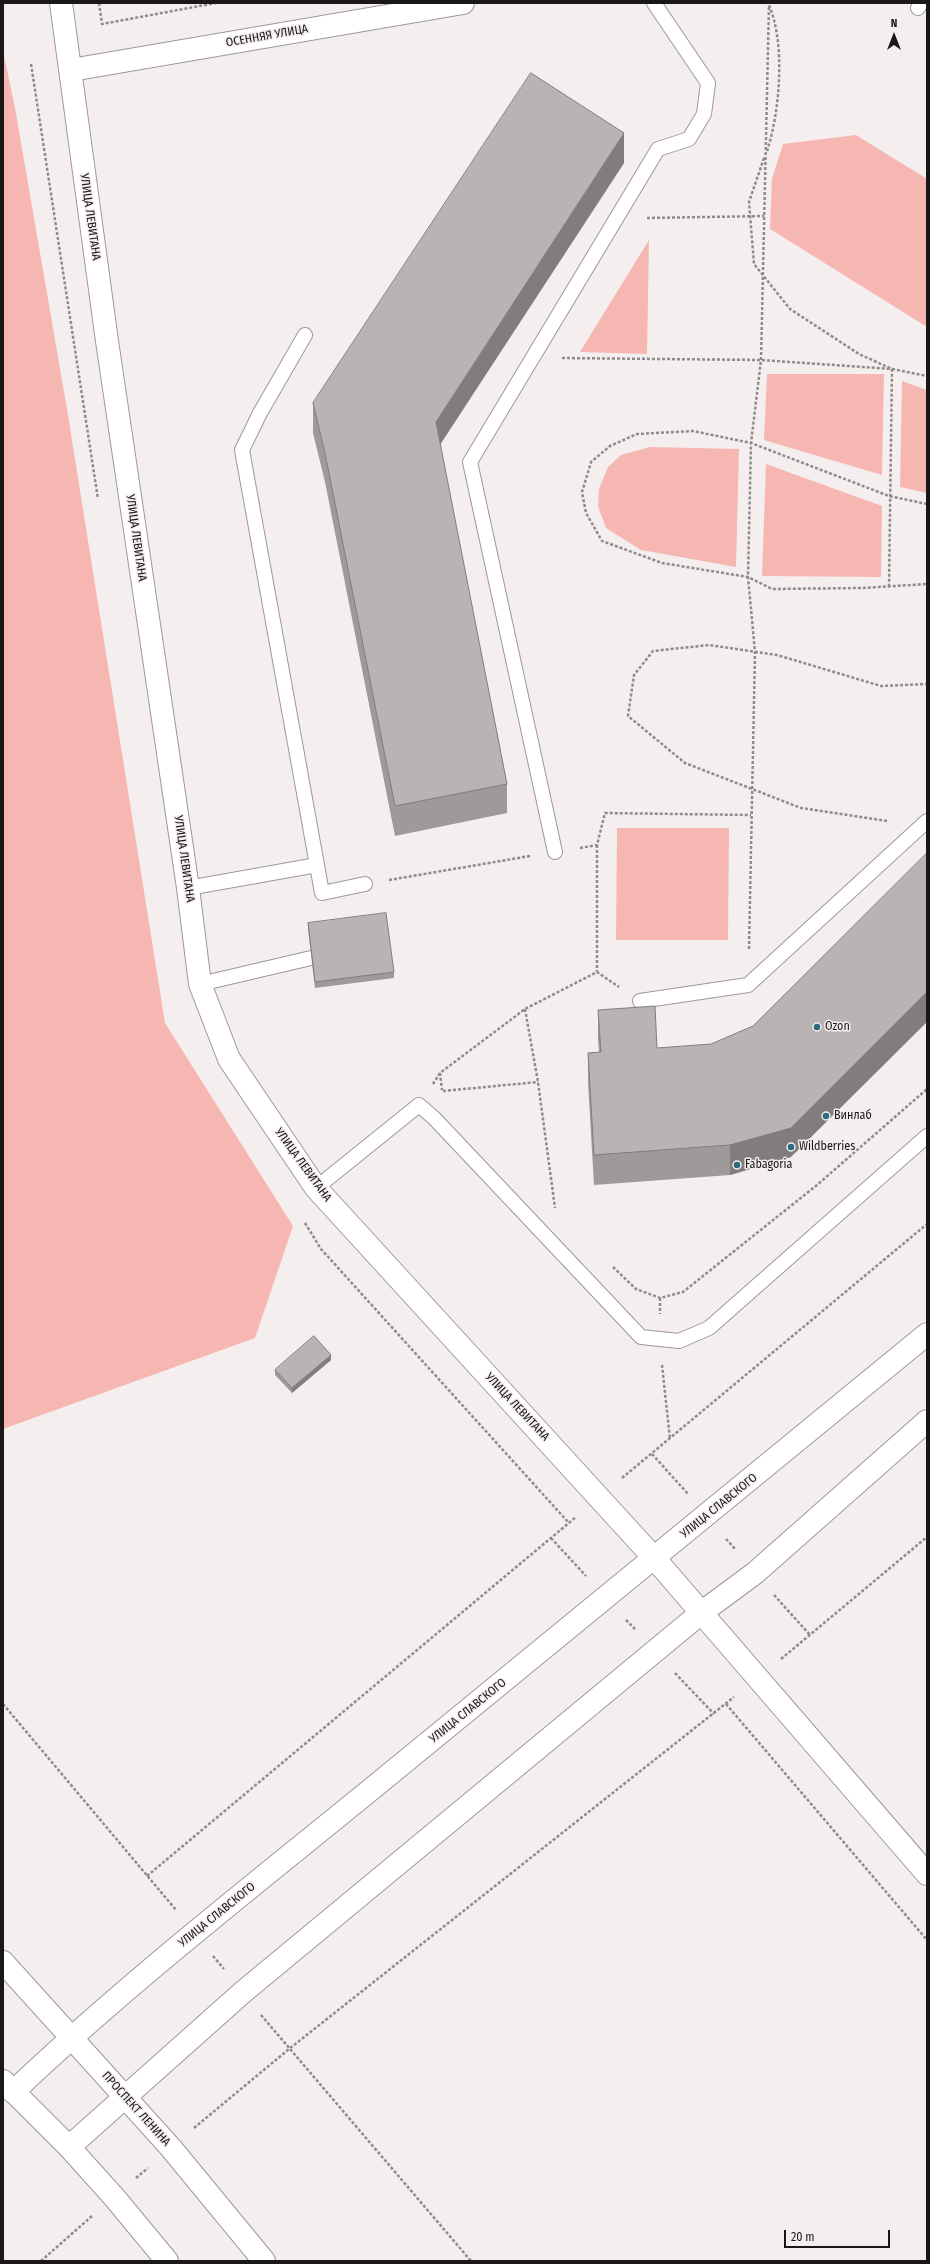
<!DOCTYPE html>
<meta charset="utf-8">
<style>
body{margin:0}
#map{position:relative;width:930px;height:2264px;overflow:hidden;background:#f5eeee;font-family:"Fira Sans Condensed",sans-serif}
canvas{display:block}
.frame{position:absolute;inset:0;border:4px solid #1a1817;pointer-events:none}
.north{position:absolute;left:874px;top:16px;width:40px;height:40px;-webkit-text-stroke:3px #f5eeee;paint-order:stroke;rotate:0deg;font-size:11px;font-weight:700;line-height:16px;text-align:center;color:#1a1817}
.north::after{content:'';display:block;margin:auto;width:14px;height:18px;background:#1a1817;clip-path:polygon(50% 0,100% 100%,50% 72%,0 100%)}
.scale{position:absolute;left:784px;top:2230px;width:106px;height:18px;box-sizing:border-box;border:2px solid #1a1817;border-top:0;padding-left:5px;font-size:12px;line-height:14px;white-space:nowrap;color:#1a1817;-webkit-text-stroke:3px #f5eeee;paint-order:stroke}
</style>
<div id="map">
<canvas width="930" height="2264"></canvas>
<div class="frame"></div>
<div class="north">N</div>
<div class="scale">20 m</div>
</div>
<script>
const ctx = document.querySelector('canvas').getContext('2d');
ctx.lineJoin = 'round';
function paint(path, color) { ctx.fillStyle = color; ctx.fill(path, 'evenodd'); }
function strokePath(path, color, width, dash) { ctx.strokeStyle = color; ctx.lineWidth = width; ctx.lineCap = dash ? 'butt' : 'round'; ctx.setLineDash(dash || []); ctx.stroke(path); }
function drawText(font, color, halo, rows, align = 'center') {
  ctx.font = font + ' "Fira Sans Condensed",sans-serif'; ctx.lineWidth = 3; ctx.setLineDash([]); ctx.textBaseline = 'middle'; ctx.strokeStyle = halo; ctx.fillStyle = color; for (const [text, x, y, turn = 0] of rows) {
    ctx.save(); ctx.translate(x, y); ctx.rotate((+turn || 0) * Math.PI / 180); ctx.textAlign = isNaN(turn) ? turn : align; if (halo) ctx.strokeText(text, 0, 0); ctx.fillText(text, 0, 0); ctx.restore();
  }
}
const green = new Path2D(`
 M 3,51 L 15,108 L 67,409 L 165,1023 L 293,1226 L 255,1338 L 3,1429 Z
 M 856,135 L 927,179 L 927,327 L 770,229 L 772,179 L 783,144 Z
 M 649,240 L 647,354 L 580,352 Z
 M 767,374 L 884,374 L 882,475 L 764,440 Z
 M 902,381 L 927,390 L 927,493 L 900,487 Z
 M 650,447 L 739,449 L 736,567 L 641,550 L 606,528 L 598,506 L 599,489 L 608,467 L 621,455 Z
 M 766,464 L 882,506 L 881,577 L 762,576 Z
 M 617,828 L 729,828 L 728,940 L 616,940 Z`);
const path = new Path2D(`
 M 99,3 L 102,24 L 216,3
 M 31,64 L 98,499
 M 767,151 C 780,112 786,41 768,3
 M 764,158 L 749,202 L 754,264 L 790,309 L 859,354 L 892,369 L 927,376
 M 647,218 L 764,216
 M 562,358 L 761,360 L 892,369 L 889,586
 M 927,504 L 889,496 L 751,443 L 693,431 L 637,434 L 610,446 L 591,462 L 582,492 L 586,513 L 602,541 L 662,563 L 748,577 L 772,589 L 862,588 L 927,584
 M 887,821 L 801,808 L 685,763 L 628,716 L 634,675 L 653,651 L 709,645 L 777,655 L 881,686 L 927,684
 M 597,845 L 597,972
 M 580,848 L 597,845 L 605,813 L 751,815
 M 389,880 L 530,856
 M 749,949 L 755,652 L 748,577 L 751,443 L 761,360 L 769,5
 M 525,1009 L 538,1082 L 555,1208
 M 440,1073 L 442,1090
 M 433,1084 L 440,1073 L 525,1009 L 597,972 L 619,987
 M 443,1091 L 538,1082
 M 305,1223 L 321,1249 L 569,1523
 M 613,1267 L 636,1289 L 660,1298 L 683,1292 L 817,1185 L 927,1089
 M 660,1298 L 660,1314
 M 662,1365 L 670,1439
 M 652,1454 L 688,1494
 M 622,1478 L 927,1224
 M 551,1538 L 586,1576
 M 726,1539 L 736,1550
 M 774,1595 L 810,1635
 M 626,1620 L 635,1629
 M 781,1659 L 927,1537
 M 675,1673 L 714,1714
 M 3,1704 L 176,1910
 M 726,1704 L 927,1940
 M 147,1876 L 576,1517
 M 213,1956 L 224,1969
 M 261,2015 L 471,2261
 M 194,2128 L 289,2049 L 734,1697
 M 136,2178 L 148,2168
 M 41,2261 L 92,2216`);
const lane = new Path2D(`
 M 918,8 L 921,3
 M 555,852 L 470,462 L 658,149 L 689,139 L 704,114 L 708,83 L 654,3
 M 317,865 L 322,893 L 365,884
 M 188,888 L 317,865 L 242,450 L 260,413 L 305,335
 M 200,984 L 311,958
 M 640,1001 L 748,985 L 927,821
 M 316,1188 L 419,1105 L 434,1118 L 641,1337 L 679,1341 L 709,1328 L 927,1136`);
const street = new Path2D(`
 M 61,3 L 107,341 L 188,888 L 200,984 L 229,1059 L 316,1188 L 655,1559 L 927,1874
 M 71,70 L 463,3
 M 13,2092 C 134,1977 267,1875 396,1769 C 574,1625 751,1480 927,1334
 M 69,2147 L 243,1992 L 701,1613 L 755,1573 L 927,1421`);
const secondary = new Path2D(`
 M 3,1962 L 171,2148 L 264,2261
 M 3,2081 L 69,2147 L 114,2197 L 167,2261`);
const wall = new Path2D(`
 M 624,163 L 440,444 L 507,784 L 507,813 L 395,836 L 325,482 L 313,433 L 313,403 Z
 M 308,923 L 394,972 L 394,978 L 315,988 L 308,929 Z
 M 598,1010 L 657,1048 L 791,1157 L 730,1175 L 594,1185 L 588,1083 L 588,1053 L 599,1052 L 598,1040 Z
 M 331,1360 L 292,1393 L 275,1375 L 275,1370 Z`);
const shadedWall = new Path2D(`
 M 624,133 L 624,163 L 436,451 L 436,422 Z
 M 927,992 L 927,1022 L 791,1157 L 730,1175 L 730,1145 Z
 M 331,1355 L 331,1360 L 292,1393 L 292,1388 Z`);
const building = new Path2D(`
 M 531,73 L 624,133 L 436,422 L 507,784 L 395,806 L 325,453 L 313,403 Z
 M 927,853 L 927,992 L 791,1128 L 730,1145 L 594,1155 L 588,1053 L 601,1052 L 598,1010 L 655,1006 L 657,1048 L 711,1044 L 753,1026 Z
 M 386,913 L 394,972 L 315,982 L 308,923 Z
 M 314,1336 L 331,1355 L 292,1388 L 275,1370 Z`);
const markers = [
 [817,1027,4,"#2d6981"],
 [826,1116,4,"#2d6981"],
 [791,1147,4,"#2d6981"],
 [737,1165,4,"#2d6981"]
];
const streetNames = [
 ["ОСЕННЯЯ УЛИЦА",267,36,-10],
 ["УЛИЦА ЛЕВИТАНА",90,217,82],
 ["УЛИЦА ЛЕВИТАНА",136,538,82],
 ["УЛИЦА ЛЕВИТАНА",184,859,82],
 ["УЛИЦА ЛЕВИТАНА",303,1165,54],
 ["УЛИЦА ЛЕВИТАНА",517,1407,47],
 ["УЛИЦА СЛАВСКОГО",719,1506,-39],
 ["УЛИЦА СЛАВСКОГО",468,1711,-39],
 ["УЛИЦА СЛАВСКОГО",217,1915,-39],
 ["ПРОСПЕКТ ЛЕНИНА",136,2109,48]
];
const poiNames = [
 ["Ozon",825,1027],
 ["Винлаб",834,1116],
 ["Wildberries",799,1147],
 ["Fabagoria",745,1165]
];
paint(green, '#f6b7b2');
strokePath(lane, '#9e9898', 16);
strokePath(street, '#9e9898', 24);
strokePath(secondary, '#9e9898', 24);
strokePath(path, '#8f8b8a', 2.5, [3, 2]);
strokePath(lane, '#fff', 14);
strokePath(street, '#fff', 22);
strokePath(secondary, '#fff', 22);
paint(wall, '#9f9a9a');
paint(shadedWall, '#827d7d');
paint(building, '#b9b3b3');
strokePath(building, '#827d7d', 1);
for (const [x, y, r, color] of markers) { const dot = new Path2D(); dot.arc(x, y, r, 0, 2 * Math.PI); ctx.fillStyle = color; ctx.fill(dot); strokePath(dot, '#f5eeee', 1.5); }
drawText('12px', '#1a1817', '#f5eeee', streetNames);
drawText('12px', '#1a1817', '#f5eeee', poiNames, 'left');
</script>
